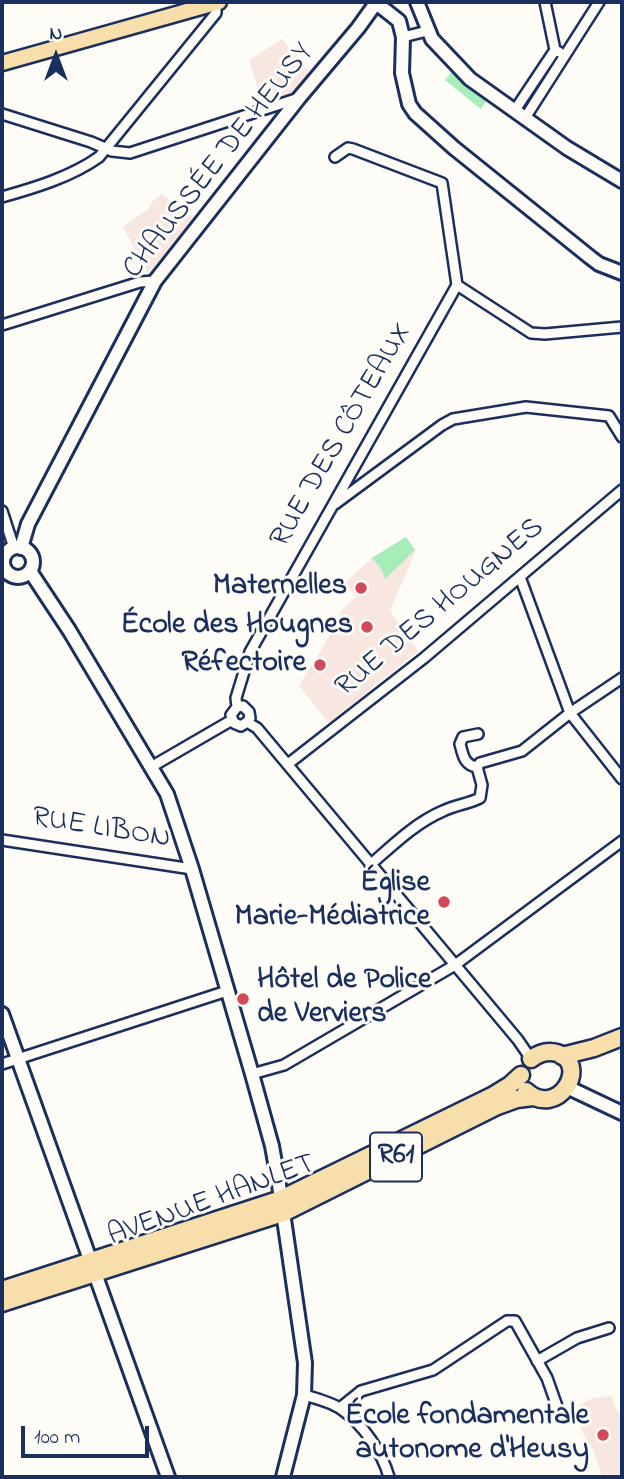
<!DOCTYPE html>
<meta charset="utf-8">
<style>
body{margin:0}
#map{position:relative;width:624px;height:1479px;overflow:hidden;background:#fdfcf7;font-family:"Indie Flower",sans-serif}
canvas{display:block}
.frame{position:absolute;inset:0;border:4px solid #1b2f5e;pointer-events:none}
.north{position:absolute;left:21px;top:21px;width:70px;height:70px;-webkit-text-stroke:5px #fdfcf7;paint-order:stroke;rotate:0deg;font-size:19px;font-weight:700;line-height:28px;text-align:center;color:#1b2f5e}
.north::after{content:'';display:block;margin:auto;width:24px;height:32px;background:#1b2f5e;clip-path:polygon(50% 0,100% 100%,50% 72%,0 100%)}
.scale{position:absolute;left:21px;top:1426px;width:128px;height:32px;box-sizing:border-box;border:4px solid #1b2f5e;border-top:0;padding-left:9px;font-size:21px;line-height:24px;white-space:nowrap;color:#1b2f5e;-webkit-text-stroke:5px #fdfcf7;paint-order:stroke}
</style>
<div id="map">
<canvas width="624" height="1479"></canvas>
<div class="frame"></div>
<div class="north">N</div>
<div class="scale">100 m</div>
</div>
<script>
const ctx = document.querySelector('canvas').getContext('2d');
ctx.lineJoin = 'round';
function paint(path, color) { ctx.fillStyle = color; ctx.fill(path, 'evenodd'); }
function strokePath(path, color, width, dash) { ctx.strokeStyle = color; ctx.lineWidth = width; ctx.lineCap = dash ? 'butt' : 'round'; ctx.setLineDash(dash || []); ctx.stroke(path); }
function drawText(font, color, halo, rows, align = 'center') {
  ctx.font = font + ' "Indie Flower",sans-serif'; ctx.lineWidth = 6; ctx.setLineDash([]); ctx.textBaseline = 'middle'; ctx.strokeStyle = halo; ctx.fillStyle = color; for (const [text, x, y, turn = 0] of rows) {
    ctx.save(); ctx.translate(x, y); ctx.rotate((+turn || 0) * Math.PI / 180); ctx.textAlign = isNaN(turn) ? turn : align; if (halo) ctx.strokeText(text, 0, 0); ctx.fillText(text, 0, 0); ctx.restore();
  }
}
const built = new Path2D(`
 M 282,39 L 309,72 L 291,94 L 262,103 L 249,60 Z
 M 162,194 L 193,218 L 152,270 L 147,272 L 123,227 L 148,209 L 153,201 Z
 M 406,537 L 416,550 L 390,611 L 418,651 L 329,723 L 299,686 L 326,642 L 342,610 L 356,597 L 345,583 L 372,558 Z
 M 612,1396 L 615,1408 L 622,1416 L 622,1477 L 602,1477 L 595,1454 L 570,1409 L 593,1398 Z`);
const green = new Path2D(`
 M 452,72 L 487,100 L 481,109 L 445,80 Z
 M 406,537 L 415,550 L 385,579 L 382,570 L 372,558 Z`);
const street = new Path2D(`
 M 545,2 L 555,50 L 559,52
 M 403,37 L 427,31
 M 515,110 L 555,50
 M 2,114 L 91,142 L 112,151 L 130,153 L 299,98
 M 525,118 L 599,2
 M 2,197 C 34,188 71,177 99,157 L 216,13 L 216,3
 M 457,285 L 531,333 L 545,334 L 622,327
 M 2,325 L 140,282 L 155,281
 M 335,504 L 442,425 L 453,419 L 526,407 L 609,416 L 622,437
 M 2,511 L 14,548
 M 520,577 L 570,713 L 622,779
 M 237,707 L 236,698 L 250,652 L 457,285 L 442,183 L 353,149 L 348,148 L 335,157
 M 237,707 L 231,715 L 234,723 L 241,726 L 247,722 L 257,728 L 518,1040 L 531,1059
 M 237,707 L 243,706 L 249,712 L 250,718 L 247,722
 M 288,764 L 424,658 L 622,490
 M 151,767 L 232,720
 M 477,767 C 464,765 463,755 460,744 L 463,737 L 478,734
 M 2,840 L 192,869
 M 370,865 C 393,845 415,823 443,811 C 455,805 468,804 480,798 L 482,785 L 477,767 L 480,763 L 522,751 L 570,713 L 622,678
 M 2,1064 L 227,991
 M 252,1074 L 284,1065 L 455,965 L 622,841
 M 537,1361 L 577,1338 L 609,1328
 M 304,1395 C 315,1398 331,1402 341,1409 C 363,1424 382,1452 389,1477
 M 340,1408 L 361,1391 L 433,1370 L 507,1321 L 515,1321 L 547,1378 L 558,1409`);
const secondary = new Path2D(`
 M 375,2 L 399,21 L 403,37 L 402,73 L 409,104 L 415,113 L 454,148 L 591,258 L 599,264 L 622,273
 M 417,2 L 432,39 L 470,79 L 567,148 L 622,181
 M3 562a15 15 0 1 1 30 0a15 15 0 1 1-30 0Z
 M 21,548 L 28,524 L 155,281 L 299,98 L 358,28 L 376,3
 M 30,571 L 69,630 L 167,794 L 192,869 L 252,1074 L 272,1146 L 279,1185 L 305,1363 L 304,1395 L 283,1477
 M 2,1014 L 168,1477
 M 567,1087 L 622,1113`);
const primary = new Path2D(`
 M 2,63 L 219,2`);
const highway = new Path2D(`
 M 562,1056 L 594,1048 L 622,1037
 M 526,1091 C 558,1120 591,1064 557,1053 C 547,1050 539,1053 531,1059
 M 2,1290 L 281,1199 L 492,1096 L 510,1085 L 521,1075
 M 2,1303 L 283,1213 L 495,1107 L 517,1099 L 533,1097`);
const rail = new Path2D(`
 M 2,3 L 16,2`);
const markers = [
 [361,588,7,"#d1495b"],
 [367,627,7,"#d1495b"],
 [320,665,7,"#d1495b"],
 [444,902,7,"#d1495b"],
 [243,999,7,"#d1495b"],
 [603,1435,7,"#d1495b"]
];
const shields = [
 [396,1157,52]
];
const shieldNames = [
 ["R61",396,1157]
];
const streetNames = [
 ["CHAUSSÉE DE HEUSY",220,162,-52],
 ["RUE DES CÔTEAUX",343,436,-60],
 ["RUE DES HOUGNES",441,609,-40],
 ["RUE LIBON",101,830,9],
 ["AVENUE HANLET",212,1202,-20]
];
const poiNames = [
 ["Maternelles",347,588],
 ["École des Hougnes",353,627],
 ["Réfectoire",306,665],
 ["Église",430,885],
 ["Marie-Médiatrice",430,919],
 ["Hôtel de Police",257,982,"left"],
 ["de Verviers",257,1016,"left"],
 ["École fondamentale",589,1418],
 ["autonome d'Heusy",589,1452]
];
paint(built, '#f8e6e0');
paint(green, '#a6edb9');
strokePath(street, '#1b2f5e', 14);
strokePath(secondary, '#1b2f5e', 18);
strokePath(primary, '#1b2f5e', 19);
strokePath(highway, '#1b2f5e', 21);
strokePath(street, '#fdfcf7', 9);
strokePath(secondary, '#fdfcf7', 12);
strokePath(primary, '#f8deab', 14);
strokePath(highway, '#f8deab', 16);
strokePath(rail, '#1b2f5e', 2.5);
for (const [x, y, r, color] of markers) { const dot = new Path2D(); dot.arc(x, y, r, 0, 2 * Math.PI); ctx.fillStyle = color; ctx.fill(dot); strokePath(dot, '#fdfcf7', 2.5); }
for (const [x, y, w] of shields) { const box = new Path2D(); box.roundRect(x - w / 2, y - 24.5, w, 49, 5); ctx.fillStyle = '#fdfcf7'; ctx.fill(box); strokePath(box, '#1b2f5e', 2); }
drawText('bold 28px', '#1b2f5e', null, shieldNames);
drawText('30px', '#1b2f5e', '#fdfcf7', streetNames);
drawText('bold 30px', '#1b2f5e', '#fdfcf7', poiNames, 'right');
</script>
